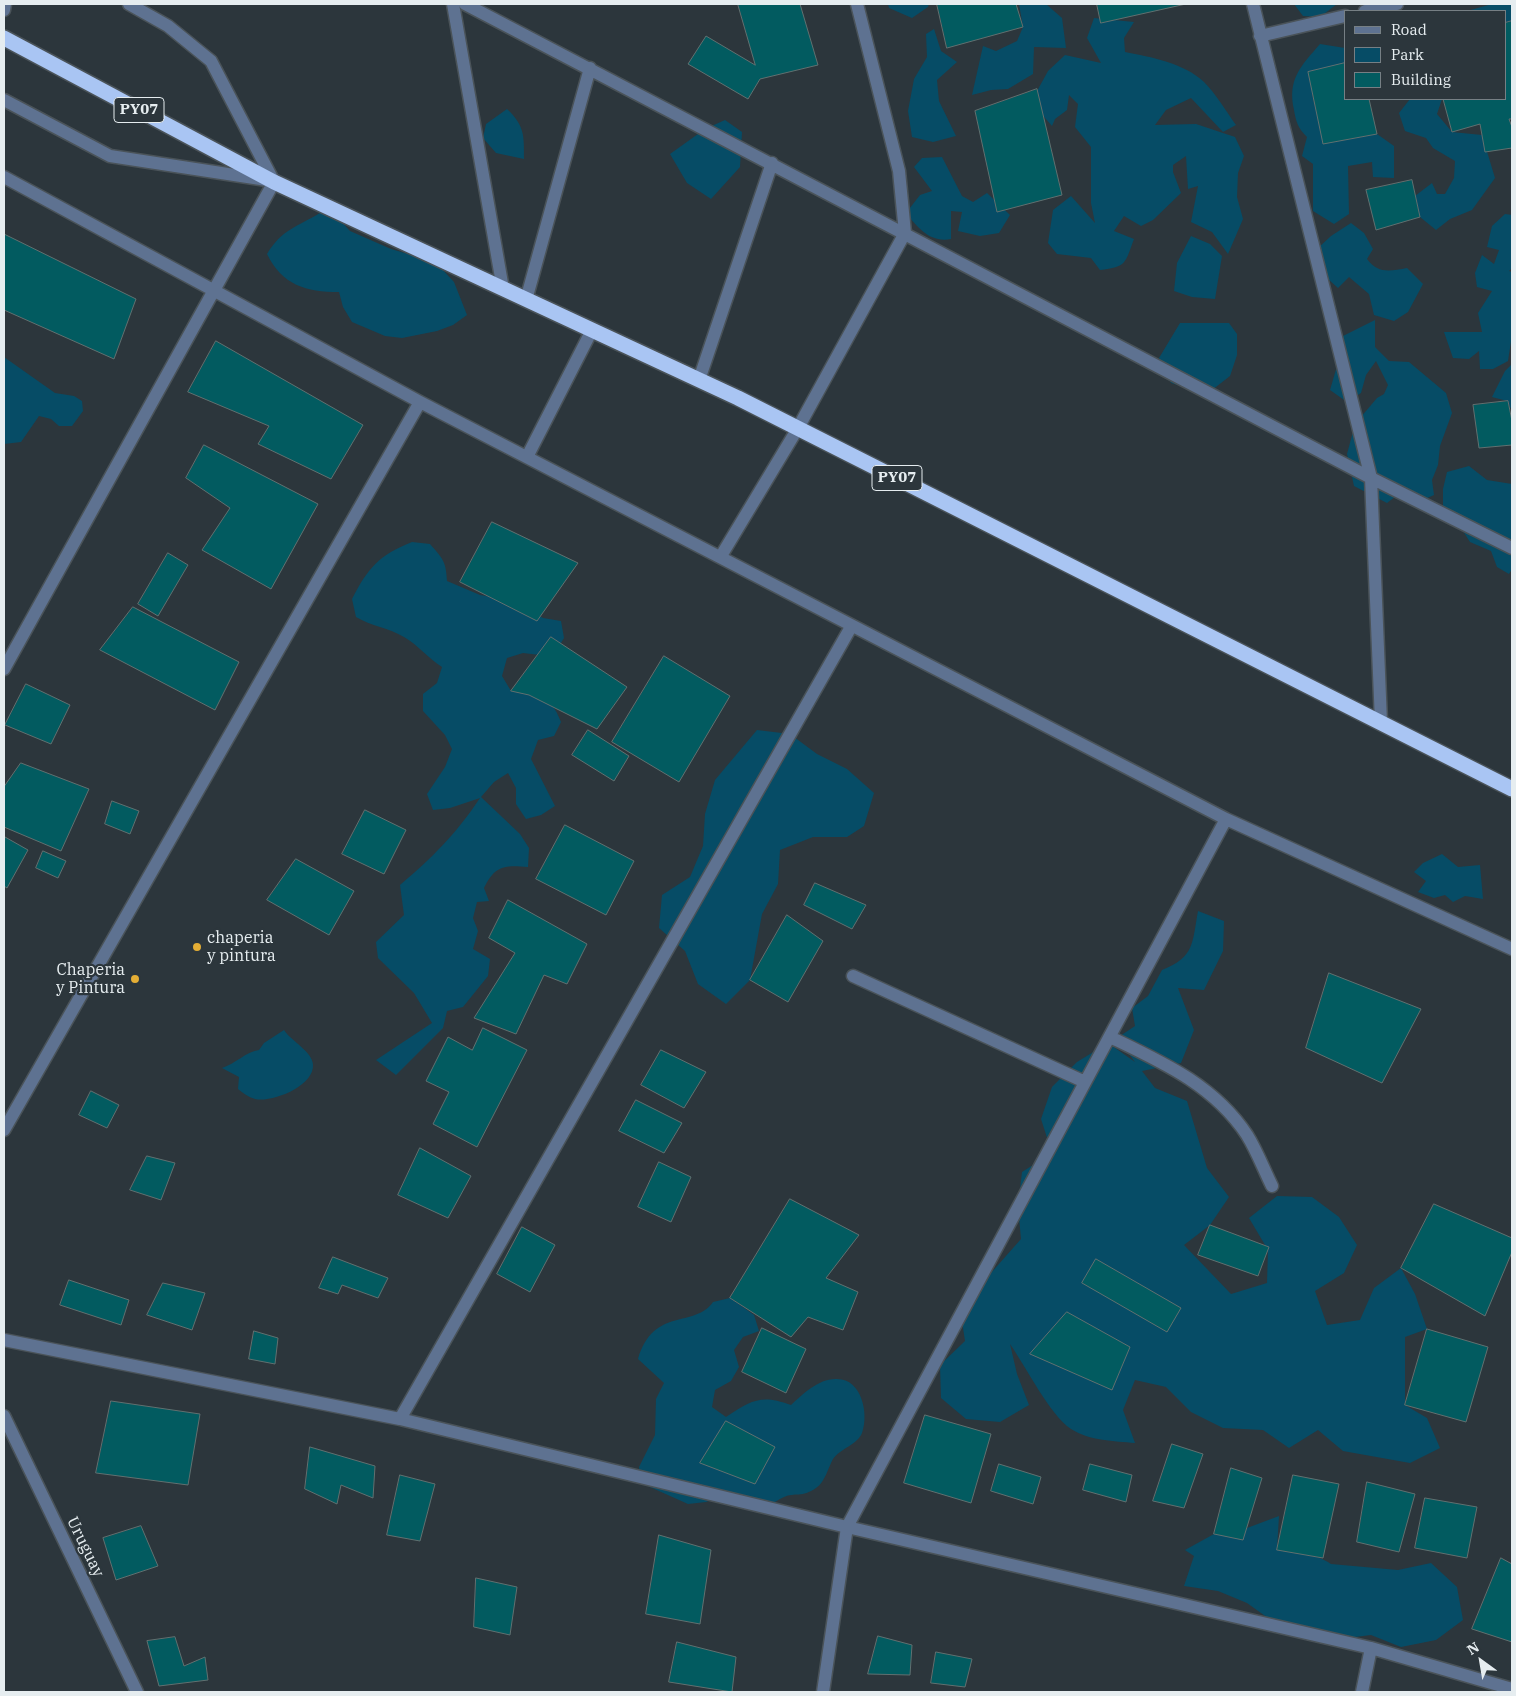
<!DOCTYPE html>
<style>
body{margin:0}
#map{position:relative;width:1516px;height:1696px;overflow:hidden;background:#2c363c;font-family:"IBM Plex Serif",serif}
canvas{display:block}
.frame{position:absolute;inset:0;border:5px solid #e6edf0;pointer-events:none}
.legend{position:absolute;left:1344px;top:10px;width:162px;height:90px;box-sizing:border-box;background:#2c363c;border:1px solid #767f84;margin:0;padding:6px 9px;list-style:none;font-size:15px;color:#e6edf0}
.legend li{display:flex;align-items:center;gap:10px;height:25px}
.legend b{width:25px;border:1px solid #767f84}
.north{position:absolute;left:1456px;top:1636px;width:50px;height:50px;-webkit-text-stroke:4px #2c363c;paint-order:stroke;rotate:328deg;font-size:14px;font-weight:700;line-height:20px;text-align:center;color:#e6edf0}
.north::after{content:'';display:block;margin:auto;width:18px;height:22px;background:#e6edf0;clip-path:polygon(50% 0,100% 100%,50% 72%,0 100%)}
</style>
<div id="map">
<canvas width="1516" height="1696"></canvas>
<div class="frame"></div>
<ul class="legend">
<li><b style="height:6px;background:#5e7291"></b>Road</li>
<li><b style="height:14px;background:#064c66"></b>Park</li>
<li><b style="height:14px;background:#025b60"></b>Building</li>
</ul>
<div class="north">N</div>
</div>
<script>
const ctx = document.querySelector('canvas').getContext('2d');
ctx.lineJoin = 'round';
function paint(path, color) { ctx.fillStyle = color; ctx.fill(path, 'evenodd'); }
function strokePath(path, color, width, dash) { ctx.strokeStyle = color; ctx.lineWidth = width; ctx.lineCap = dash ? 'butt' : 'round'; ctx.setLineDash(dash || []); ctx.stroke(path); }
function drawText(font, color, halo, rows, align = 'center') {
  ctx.font = font + ' "IBM Plex Serif",serif'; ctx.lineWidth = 4.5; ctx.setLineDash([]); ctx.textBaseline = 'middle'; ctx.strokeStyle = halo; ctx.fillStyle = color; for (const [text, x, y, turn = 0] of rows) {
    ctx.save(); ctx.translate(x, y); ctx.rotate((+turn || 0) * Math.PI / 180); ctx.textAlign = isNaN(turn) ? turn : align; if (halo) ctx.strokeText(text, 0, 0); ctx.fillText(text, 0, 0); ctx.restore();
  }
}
const green = new Path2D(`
 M 888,4 L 929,4 L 928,7 L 912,18 L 889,8 Z
 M 1019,4 L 1046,4 L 1062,18 L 1066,48 L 1034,47 L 1033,74 L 1008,89 L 991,90 L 972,95 L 983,46 L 996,51 L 1017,41 L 1023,27 Z
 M 1294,4 L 1337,4 L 1320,17 L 1303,16 Z
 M 1492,4 L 1512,4 L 1512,25 L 1505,40 L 1505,11 L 1467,11 Z
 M 1094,18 L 1134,22 L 1124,38 L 1125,52 C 1151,57 1184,63 1204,82 C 1216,94 1226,111 1236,125 L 1223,132 L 1191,98 L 1166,110 L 1155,125 L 1196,124 L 1235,137 L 1244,156 L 1238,173 L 1237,197 L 1243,219 L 1228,254 L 1212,232 L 1191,222 L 1198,186 L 1188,189 L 1186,156 L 1173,165 L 1173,172 L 1181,193 L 1153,220 L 1141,226 L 1124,216 L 1114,231 L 1134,239 C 1125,263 1127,267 1100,270 L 1091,258 L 1057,254 L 1048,243 L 1053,210 L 1071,196 L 1095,223 L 1091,203 L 1091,147 L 1075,127 L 1078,104 L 1069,95 L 1067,110 L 1055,119 L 1052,126 L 1031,102 L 1048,71 L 1065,55 L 1101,63 L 1087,38 Z
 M 934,29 L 941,51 L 957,62 L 937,80 L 939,101 L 956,136 L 933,142 L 912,137 L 908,111 L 914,79 L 927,57 L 926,34 Z
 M 1320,44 L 1345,48 L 1345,75 L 1312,94 L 1317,114 L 1346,140 L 1377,134 L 1394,146 L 1394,178 L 1373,177 L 1372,162 L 1348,166 L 1349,214 L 1334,224 L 1313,211 L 1313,164 L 1302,156 L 1307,137 C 1298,128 1296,122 1294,110 C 1287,79 1301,66 1320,44 Z
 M 1410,99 L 1442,99 L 1437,114 L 1452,132 L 1482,135 L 1495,178 L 1472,210 L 1450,219 L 1436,230 L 1420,217 L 1415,196 L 1432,183 L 1437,194 L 1445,194 L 1454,178 L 1455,161 L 1433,148 L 1426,138 L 1405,131 L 1399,113 Z
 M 507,109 C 525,126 524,136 524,159 L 496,153 L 483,138 L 486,124 Z
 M 725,120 L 742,132 L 740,167 L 711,199 L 687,183 L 670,154 L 705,129 Z
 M 942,157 L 962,196 L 973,202 L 987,193 L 1010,215 L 999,233 L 980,236 L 958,231 L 962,212 L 951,211 L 951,239 C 930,243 918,228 906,213 L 920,195 L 932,191 L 914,167 L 922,158 Z
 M 320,213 L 337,217 L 350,231 L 391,249 L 425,259 L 441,268 L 454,282 L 467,315 L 453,325 L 437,331 L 402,338 L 385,336 L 352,322 L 343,307 L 339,292 C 306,292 282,285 267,254 C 282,229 297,227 320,213 Z
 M 1505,214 L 1512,215 L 1512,268 L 1509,271 L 1512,272 L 1512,335 L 1508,361 L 1493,369 L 1480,369 L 1479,351 L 1469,359 L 1453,358 L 1444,332 L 1482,332 L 1478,313 L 1492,291 L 1477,287 L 1475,273 L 1482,255 L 1494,264 L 1499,250 L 1487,247 L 1492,226 Z
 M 1351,223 L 1364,233 L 1373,249 L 1367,259 C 1378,274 1390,271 1407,268 L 1423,284 L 1408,312 L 1394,321 L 1374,315 L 1369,294 L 1349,277 L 1338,288 L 1317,269 L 1318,248 L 1331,236 Z
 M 1191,236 L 1210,244 L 1222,256 L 1215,299 L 1192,297 L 1174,291 L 1177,263 Z
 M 1375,320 L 1375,347 L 1389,361 L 1409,362 L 1446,393 L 1452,413 L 1440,446 L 1438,465 L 1432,480 L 1434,495 L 1414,504 L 1400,493 L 1387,503 L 1354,486 L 1347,454 L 1355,424 L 1377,398 L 1384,394 L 1388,385 L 1376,361 L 1366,375 L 1361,393 L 1347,402 L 1330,390 L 1337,366 L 1344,360 L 1340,346 L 1343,336 Z
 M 1180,323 L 1229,323 L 1237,334 L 1237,355 L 1230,376 L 1203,397 L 1188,388 L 1171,383 L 1159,358 Z
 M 4,357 L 55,393 L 74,396 L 82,401 L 83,411 L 72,426 L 59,426 L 51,419 L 39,416 L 21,442 L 4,444 Z
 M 1512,364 L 1512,411 L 1507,401 L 1492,397 L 1505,371 Z
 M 1469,466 L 1487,480 L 1512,484 L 1512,569 L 1509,574 L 1497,567 L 1491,551 L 1470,542 L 1461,528 L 1443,520 L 1443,489 L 1447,472 Z
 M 412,542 L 430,544 C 443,559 446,561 447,581 L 480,595 L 497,598 L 529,610 L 543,618 L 561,621 L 564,638 L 555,653 L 540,655 L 523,653 L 507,658 L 502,676 L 511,691 C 539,697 550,693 561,722 L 554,736 L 538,740 L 531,759 L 555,806 L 541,815 L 526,819 L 516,804 L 516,788 L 508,773 L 494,782 L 481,797 L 520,834 L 529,848 L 528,867 C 505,865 495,865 484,888 L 489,901 L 477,902 L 473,918 L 478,931 L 473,949 L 490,959 L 488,976 L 463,1007 L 447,1011 L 443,1028 L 396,1075 L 376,1060 L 432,1023 L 414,993 L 378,958 L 376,942 L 404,915 L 400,885 C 433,857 456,834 480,798 L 450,808 L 433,810 L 427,794 L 445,767 L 452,749 L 445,735 L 423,711 L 423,694 L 437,683 L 442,667 C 428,658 418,645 404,637 C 389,628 371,626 356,617 L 352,599 C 368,568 379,555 412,542 Z
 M 757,730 L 790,734 L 817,754 L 847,769 L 874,793 L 864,826 L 847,837 L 813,837 L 780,850 L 778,884 L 762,914 L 750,980 L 726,1004 L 698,984 L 685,951 L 659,928 L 662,895 L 690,877 L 703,846 L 705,814 L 715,780 Z
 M 1442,854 L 1458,867 L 1480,865 L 1483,899 L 1465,896 L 1453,902 L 1445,895 L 1434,898 L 1418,892 L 1426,881 L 1414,872 L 1423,863 Z
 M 1198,911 L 1224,921 L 1223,951 L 1204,990 L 1178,988 L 1194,1030 L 1181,1063 L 1142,1071 L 1155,1088 L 1187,1101 L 1207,1168 L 1229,1197 L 1210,1225 L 1184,1245 L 1231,1294 L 1267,1283 L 1268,1250 L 1249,1218 L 1277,1196 L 1312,1197 L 1339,1217 L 1357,1245 L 1344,1273 L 1315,1291 L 1327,1325 L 1360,1320 L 1374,1288 L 1401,1268 L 1415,1294 L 1427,1329 L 1405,1337 L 1405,1405 L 1427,1418 L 1440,1448 L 1410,1463 L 1343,1451 L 1318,1430 L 1289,1448 L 1263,1430 L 1223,1428 L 1191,1412 L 1166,1387 L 1135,1380 L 1123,1410 L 1135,1443 C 1114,1441 1090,1441 1071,1429 C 1050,1415 1026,1367 1010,1344 L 1017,1374 L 1029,1405 L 1000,1422 L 966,1419 L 941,1398 L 940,1365 L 965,1341 L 960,1308 L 1021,1239 L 1018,1206 L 1022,1172 L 1052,1153 L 1041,1119 L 1052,1087 L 1077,1062 L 1108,1043 L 1135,1062 L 1117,1038 L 1135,1026 L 1132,1008 L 1148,996 L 1162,970 C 1195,957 1192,943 1198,911 Z
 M 284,1030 C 291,1041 313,1052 313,1065 C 314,1086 272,1103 255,1099 C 248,1097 243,1093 238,1089 L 239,1077 L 222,1068 C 235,1064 247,1051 259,1050 L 264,1043 Z
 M 730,1298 L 754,1315 L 759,1331 L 743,1337 L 734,1350 L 739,1367 L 731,1381 L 715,1390 L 712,1407 L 726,1417 C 752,1400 761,1394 791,1405 C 803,1394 819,1378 837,1379 C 862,1379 869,1414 862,1433 C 858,1444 840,1449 833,1459 C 828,1468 825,1482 816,1488 C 802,1498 795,1492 784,1497 C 779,1499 775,1502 770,1505 L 722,1495 L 706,1502 L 688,1504 L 641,1483 L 639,1467 L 655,1435 L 656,1399 L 664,1383 L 638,1359 C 654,1306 694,1329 713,1302 Z
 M 1279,1516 L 1277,1549 C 1295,1555 1316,1553 1331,1564 L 1398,1570 L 1431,1563 L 1457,1587 L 1463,1620 L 1436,1640 L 1401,1647 L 1371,1635 L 1339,1639 L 1275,1623 L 1247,1603 L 1218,1591 L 1184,1586 L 1194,1556 L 1185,1550 L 1214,1534 L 1247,1528 Z`);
const building = new Path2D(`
 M 738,4 L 800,4 L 818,65 L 760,79 L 748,99 L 688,64 L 706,36 L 755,65 Z
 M 937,4 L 1016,4 L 1023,27 L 947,48 Z
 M 1097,4 L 1186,4 L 1101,23 Z
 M 1512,21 L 1512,119 L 1509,119 L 1512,127 L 1512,148 L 1485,152 L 1480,124 L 1452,132 L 1443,99 L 1505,99 L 1505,23 Z
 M 1345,63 L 1345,99 L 1369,99 L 1377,134 L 1323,144 L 1308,72 Z
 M 1037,89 L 1062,195 L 997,212 L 975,111 Z
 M 1412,180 L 1420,217 L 1376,230 L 1366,190 Z
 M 4,234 L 136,299 L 114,359 L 4,310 Z
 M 216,341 L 363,425 L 331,479 L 258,444 L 269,426 L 188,392 Z
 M 1508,401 L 1512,421 L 1512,445 L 1479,448 L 1473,405 Z
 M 204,445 L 318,504 L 271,589 L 202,550 L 230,508 L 186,478 Z
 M 492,522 L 578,563 L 537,621 L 460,582 Z
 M 168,553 L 188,565 L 158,616 L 138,604 Z
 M 133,607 L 239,662 L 215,710 L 100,650 Z
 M 551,637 L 627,687 L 597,729 L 529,695 L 511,691 Z
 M 664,656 L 730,696 L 679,782 L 612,742 Z
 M 26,684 L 70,705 L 51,744 L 5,725 Z
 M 588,730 L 629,756 L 614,781 L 572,755 Z
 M 21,763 L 89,789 L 61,851 L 4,827 L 4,787 Z
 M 112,801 L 139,811 L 130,834 L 105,824 Z
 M 365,810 L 406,830 L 384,874 L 342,854 Z
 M 565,825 L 634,861 L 606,915 L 536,879 Z
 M 5,837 L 28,850 L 7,888 L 4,886 Z
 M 43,851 L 66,861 L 58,878 L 36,868 Z
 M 296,859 L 354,891 L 329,935 L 267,900 Z
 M 815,883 L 866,905 L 852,929 L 804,905 Z
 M 508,900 L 587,944 L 567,984 L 544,975 L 516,1034 L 474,1018 L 515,953 L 489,938 Z
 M 787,915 L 823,941 L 788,1002 L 750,980 Z
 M 1329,973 L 1421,1009 L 1382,1083 L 1306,1048 Z
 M 483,1028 L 527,1050 L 477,1147 L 433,1124 L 449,1092 L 426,1081 L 448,1037 L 472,1050 Z
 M 661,1050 L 706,1072 L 684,1108 L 641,1085 Z
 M 91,1091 L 119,1105 L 107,1128 L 79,1115 Z
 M 636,1100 L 682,1123 L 664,1153 L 619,1131 Z
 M 420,1148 L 471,1176 L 448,1218 L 398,1195 Z
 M 147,1156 L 175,1163 L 161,1200 L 130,1190 Z
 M 659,1162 L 691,1177 L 671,1222 L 638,1207 Z
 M 790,1199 L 859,1235 L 826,1278 L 858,1292 L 843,1330 L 808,1317 L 791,1337 L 730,1298 Z
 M 1434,1204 L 1512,1238 L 1512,1252 L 1485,1316 L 1401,1268 Z
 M 1210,1225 L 1269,1247 L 1258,1276 L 1198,1255 Z
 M 522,1227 L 555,1245 L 530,1292 L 497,1274 Z
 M 333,1257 L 388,1278 L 378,1298 L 342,1285 L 338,1294 L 319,1288 Z
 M 1096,1259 L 1181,1308 L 1167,1332 L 1082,1283 Z
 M 69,1280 L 129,1300 L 121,1325 L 60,1305 Z
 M 163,1283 L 205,1293 L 192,1330 L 147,1315 Z
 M 1067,1312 L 1130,1347 L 1112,1390 L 1030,1354 Z
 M 762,1328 L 806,1349 L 786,1393 L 742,1372 Z
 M 1427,1329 L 1488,1347 L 1466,1422 L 1405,1405 Z
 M 254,1331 L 278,1338 L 275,1364 L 249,1359 Z
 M 111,1401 L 200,1414 L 188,1485 L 96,1473 Z
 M 925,1415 L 991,1434 L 971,1503 L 904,1483 Z
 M 726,1421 L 775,1447 L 755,1484 L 700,1463 Z
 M 1172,1444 L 1203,1454 L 1184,1508 L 1153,1501 Z
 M 310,1447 L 375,1466 L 373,1498 L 341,1485 L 337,1504 L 305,1489 Z
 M 999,1464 L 1041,1477 L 1033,1504 L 991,1491 Z
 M 1090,1464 L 1132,1475 L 1126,1502 L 1083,1490 Z
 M 1231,1468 L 1262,1478 L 1243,1540 L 1214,1534 Z
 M 400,1475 L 435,1484 L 420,1541 L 387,1535 Z
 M 1293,1475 L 1339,1484 L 1323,1558 L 1277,1550 Z
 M 1367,1482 L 1415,1494 L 1399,1552 L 1357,1542 Z
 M 1425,1498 L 1477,1507 L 1467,1558 L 1415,1548 Z
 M 141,1526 L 158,1566 L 116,1580 L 103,1538 Z
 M 659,1535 L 711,1550 L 700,1624 L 646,1614 Z
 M 1501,1558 L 1512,1564 L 1512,1642 L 1472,1629 Z
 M 476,1578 L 517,1587 L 510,1635 L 474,1627 Z
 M 878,1636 L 912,1645 L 910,1675 L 868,1674 Z
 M 175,1637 L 184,1666 L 205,1657 L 208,1680 L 159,1686 L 147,1641 Z
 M 677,1642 L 736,1657 L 732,1692 L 669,1682 Z
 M 936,1652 L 972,1659 L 965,1687 L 931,1683 Z`);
const minor = new Path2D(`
 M 129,4 L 168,26 L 211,61 L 274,182
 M 453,4 L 503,289
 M 465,4 L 1371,478 L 1512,548
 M 1253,4 L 1371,478 L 1381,722
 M 4,10 L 5,4
 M 1365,11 L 1397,4
 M 1260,36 L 1345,16
 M 4,100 L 110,156 L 267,180
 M 4,177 L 420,402 L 1226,819 L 1512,949
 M 526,300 L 590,68
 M 699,380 L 772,163
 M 527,457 L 592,330
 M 721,556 L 798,428 L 905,233 L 899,171 L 857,4
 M 4,669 L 274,182
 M 853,976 L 1085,1082
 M 1110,1037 C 1162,1062 1214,1085 1247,1135 C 1257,1151 1264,1170 1272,1186
 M 4,1130 L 420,402
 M 4,1340 L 400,1419 L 847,1527 L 1371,1648 L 1512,1689
 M 4,1416 L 137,1692
 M 400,1419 L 851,627
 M 823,1692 L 847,1527 L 1226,819
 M 1362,1692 L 1371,1648`);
const highway = new Path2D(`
 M 4,38 L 274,182 L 738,398 L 1512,789`);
const markers = [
 [197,947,5,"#e4ae35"],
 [135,979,5,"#e4ae35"]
];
const shields = [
 [139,110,50],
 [897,478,50]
];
const shieldNames = [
 ["PY07",139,110],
 ["PY07",897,478]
];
const poiNames = [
 ["chaperia",207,938],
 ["y pintura",207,956],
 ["Chaperia",125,970,"right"],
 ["y Pintura",125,988,"right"]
];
const streetNames = [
 ["Uruguay",85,1547,64]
];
paint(green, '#064c66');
paint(building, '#025b60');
strokePath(building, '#617070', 1);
strokePath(minor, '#4a5359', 15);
strokePath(highway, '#4a5359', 18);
strokePath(minor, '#5e7291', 12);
strokePath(highway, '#a9c5f3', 15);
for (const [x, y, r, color] of markers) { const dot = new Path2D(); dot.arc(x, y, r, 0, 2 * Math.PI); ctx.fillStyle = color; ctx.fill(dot); strokePath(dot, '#2c363c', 2); }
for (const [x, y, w] of shields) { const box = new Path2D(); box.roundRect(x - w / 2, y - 12.5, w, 25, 4); ctx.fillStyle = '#2c363c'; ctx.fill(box); strokePath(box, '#e6edf0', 1); }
drawText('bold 15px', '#e6edf0', null, shieldNames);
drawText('16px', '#e6edf0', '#2c363c', poiNames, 'left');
drawText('16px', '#e6edf0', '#2c363c', streetNames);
</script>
